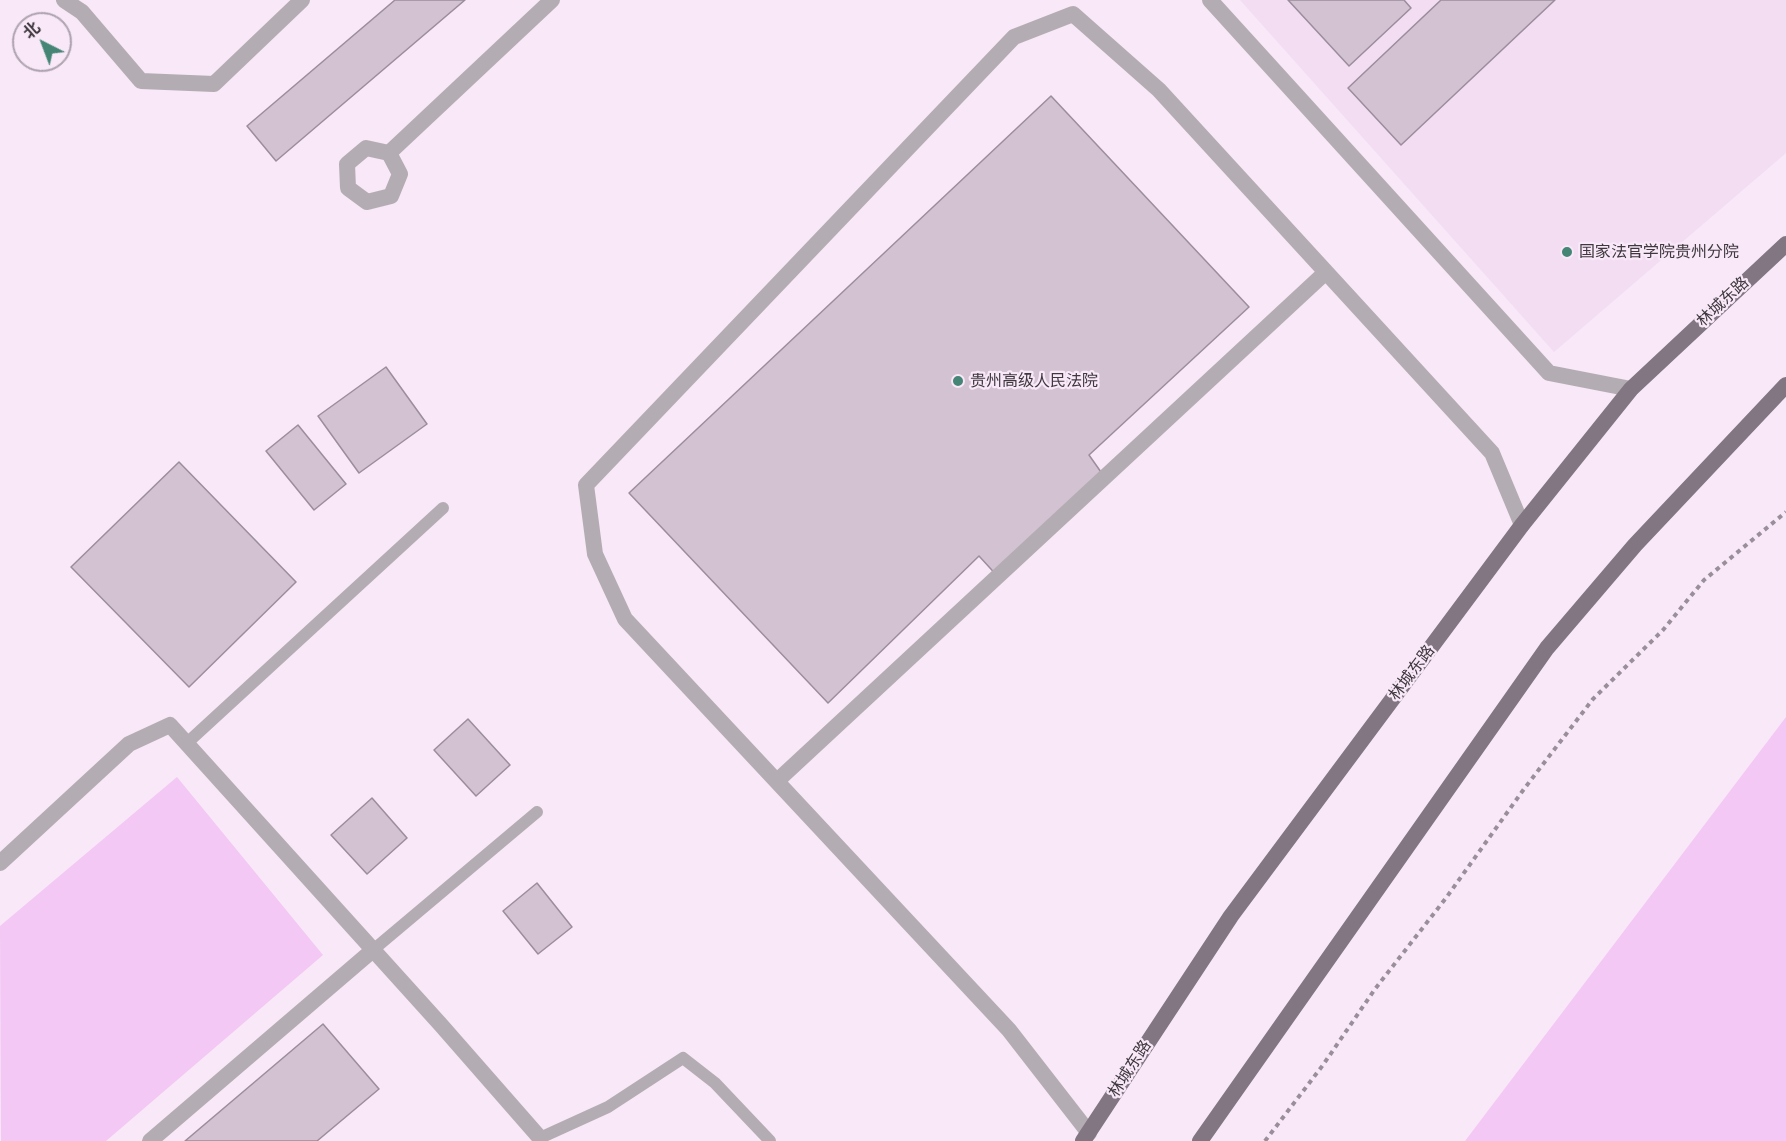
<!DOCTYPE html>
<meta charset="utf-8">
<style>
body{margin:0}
#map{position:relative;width:1786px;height:1141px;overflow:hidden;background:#f8e8f8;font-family:"Noto Sans","Noto Sans SC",sans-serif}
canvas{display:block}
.north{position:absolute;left:12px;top:12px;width:60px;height:60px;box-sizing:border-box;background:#f8e8f8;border:2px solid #aea2ae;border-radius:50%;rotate:318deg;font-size:16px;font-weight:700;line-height:24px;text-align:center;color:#3f393f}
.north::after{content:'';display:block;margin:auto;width:21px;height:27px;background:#448575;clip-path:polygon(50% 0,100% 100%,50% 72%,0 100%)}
</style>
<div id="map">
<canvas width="1786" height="1141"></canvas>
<div class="north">北</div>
</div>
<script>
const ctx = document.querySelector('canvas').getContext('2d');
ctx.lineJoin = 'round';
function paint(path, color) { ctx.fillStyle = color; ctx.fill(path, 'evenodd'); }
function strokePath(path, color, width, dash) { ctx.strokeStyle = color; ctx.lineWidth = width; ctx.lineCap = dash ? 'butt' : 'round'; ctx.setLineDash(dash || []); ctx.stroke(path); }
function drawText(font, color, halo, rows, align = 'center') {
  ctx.font = font + ' "Noto Sans","Noto Sans SC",sans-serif'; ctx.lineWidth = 4.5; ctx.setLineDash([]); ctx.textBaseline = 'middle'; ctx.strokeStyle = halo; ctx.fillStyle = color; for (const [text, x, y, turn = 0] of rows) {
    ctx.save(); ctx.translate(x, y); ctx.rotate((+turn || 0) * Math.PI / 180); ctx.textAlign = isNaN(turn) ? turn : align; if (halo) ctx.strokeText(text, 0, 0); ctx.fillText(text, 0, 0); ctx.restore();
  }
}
const built = new Path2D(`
 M 1240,0 L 1786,0 L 1786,153 L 1554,352 Z`);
const green = new Path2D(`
 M 1786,717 L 1786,1141 L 1465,1141 Z
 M 177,777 L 323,955 L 106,1141 L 1,1141 L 0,926 Z`);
const building = new Path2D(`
 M 395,0 L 465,0 L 276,161 L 247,126 Z
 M 1288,0 L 1404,0 L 1411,8 L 1349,66 Z
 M 1441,0 L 1555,0 L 1401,145 L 1348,88 Z
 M 1051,96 L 1249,307 L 1089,455 L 1108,482 L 1001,580 L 979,556 L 828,703 L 629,493 Z
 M 386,367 L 427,424 L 359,473 L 318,416 Z
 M 298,425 L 346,484 L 314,510 L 266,451 Z
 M 179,462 L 296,582 L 189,687 L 71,567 Z
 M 468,719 L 510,765 L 476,796 L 434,750 Z
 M 372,798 L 407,838 L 367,874 L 331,835 Z
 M 537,883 L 572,927 L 538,954 L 503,911 Z
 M 323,1024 L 379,1089 L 317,1141 L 185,1141 Z`);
const path = new Path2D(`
 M 1265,1141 L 1323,1065 L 1375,989 L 1446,898 L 1524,789 L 1593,699 L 1663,630 L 1704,580 L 1786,512`);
const service = new Path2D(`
 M 187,743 L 443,508
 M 373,950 L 537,812
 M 540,1138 L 608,1107 L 683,1058 L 715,1083 L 770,1141`);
const minor = new Path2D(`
 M 64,0 L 82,12 L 141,81 L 214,84 L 302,0
 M 1210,0 L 1549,373 L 1631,389
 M 366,148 L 389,153 L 400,174 L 391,196 L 367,202 L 348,188 L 347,164 Z
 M 389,153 L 552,0
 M 777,781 L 1326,272
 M 0,863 L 129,744 L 170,725 L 441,1025 L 540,1138 L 540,1141
 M 1089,1133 L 1009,1030 L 625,619 L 595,554 L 586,485 L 1014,37 L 1073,14 L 1159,90 L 1492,453 L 1522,525
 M 150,1141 L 373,950`);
const primary = new Path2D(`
 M 1083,1141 L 1231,916 L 1522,525 L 1631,389 L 1786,244
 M 1200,1141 L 1547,648 L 1635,545 L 1786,385`);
const markers = [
 [1567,252,6,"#448575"],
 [958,381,6,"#448575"]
];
const poiNames = [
 ["国家法官学院贵州分院",1579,252],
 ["贵州高级人民法院",970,381]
];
const streetNames = [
 ["林城东路",1723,302,-43],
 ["林城东路",1412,673,-53],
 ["林城东路",1130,1069,-57]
];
paint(built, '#f3ddf3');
paint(green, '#f3c8f4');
paint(building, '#d2c2d2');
strokePath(building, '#9c8d9c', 1.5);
strokePath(path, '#998e99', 4, [4.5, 4.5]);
strokePath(service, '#b3adb3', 12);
strokePath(minor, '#b3adb3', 16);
strokePath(primary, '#827682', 16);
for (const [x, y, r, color] of markers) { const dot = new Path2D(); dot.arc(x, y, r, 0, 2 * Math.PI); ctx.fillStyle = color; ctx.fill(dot); strokePath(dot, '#f8e8f8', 2); }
drawText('16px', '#3f393f', '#f8e8f8', poiNames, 'left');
drawText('16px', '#3f393f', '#f8e8f8', streetNames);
</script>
